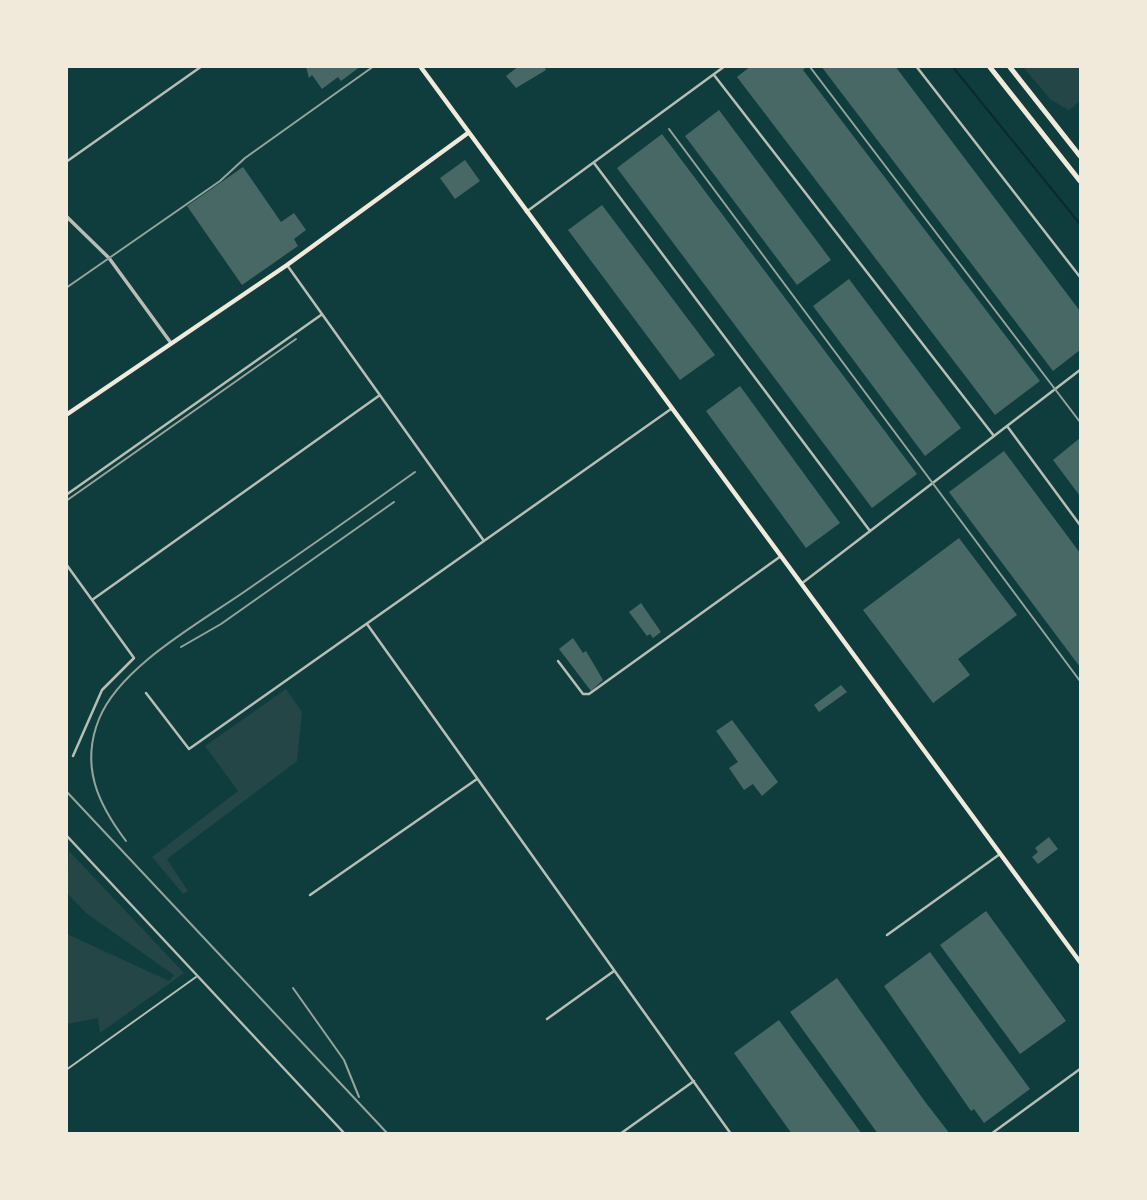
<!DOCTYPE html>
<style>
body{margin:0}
#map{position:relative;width:1147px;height:1200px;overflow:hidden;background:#0f3d3e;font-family:Manrope,sans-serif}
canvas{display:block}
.frame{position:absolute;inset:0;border:68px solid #f1e9da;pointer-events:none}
</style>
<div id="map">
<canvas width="1147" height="1200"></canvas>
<div class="frame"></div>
</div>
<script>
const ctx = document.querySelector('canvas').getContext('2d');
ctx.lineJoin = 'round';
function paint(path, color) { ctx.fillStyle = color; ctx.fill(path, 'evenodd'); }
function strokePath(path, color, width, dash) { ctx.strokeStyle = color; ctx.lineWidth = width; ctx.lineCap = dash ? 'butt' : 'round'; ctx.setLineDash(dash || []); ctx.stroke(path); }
const green = new Path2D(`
 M 1023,67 L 1080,67 L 1080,101 L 1069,110 L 1051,100 Z
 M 286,689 L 302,712 L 297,761 L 167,859 L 188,891 L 183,894 L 152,857 L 238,791 L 205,746 Z
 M 69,851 L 184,973 L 100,1033 L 98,1018 L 67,1024 L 67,934 L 169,981 L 174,975 L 86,913 L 67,893 Z`);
const stream = new Path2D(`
 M 952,66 L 1080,224`);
const building = new Path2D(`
 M 306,66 L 361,66 L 341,81 L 338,77 L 322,89 L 312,75 L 309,78 Z
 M 519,66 L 544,66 L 546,70 L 516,88 L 506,76 Z
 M 751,66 L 807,66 L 803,70 L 1040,381 L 995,415 L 737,77 Z
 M 821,66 L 895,66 L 1080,311 L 1080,350 L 1053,371 Z
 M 719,110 L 831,260 L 797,285 L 685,136 Z
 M 662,134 L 917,474 L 872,508 L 617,168 Z
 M 465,160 L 480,181 L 455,199 L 440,178 Z
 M 243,167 L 281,222 L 294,213 L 306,230 L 294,239 L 298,246 L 242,285 L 187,206 Z
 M 602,205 L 715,355 L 680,380 L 568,230 Z
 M 849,279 L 961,428 L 925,456 L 813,306 Z
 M 740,386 L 840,523 L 806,548 L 706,411 Z
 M 1080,438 L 1080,496 L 1053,460 Z
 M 1004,451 L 1080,553 L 1080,667 L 949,492 Z
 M 959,538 L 1017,615 L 958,659 L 970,675 L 933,703 L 863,610 Z
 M 641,603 L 661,632 L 653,638 L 650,634 L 647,636 L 629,612 Z
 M 573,638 L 583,653 L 586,651 L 603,680 L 591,691 L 559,649 Z
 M 841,685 L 847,692 L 819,712 L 814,705 Z
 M 732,720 L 778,782 L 762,796 L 753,784 L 744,790 L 729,768 L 738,762 L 716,731 Z
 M 1049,837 L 1058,849 L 1038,864 L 1032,857 L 1038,852 L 1035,848 Z
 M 986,911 L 1066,1021 L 1020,1054 L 940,945 Z
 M 930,952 L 1030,1089 L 984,1123 L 974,1109 L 971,1111 L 884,986 Z
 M 837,978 L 926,1103 L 950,1134 L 878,1134 L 790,1012 Z
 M 779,1020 L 789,1034 L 862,1134 L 792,1134 L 734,1053 Z`);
const service = new Path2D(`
 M 66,1070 L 196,977`);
const minor = new Path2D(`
 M 916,66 L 1080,277
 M 714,75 L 994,436
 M 66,162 L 202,66
 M 594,163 L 870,531
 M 526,212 L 725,66
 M 287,265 L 484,541
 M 1007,426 L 1080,525
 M 66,495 L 321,315
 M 66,564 L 134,658 L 102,690 L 73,756
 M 801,584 L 1080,370
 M 92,600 L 380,395
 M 367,624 L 731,1134
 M 558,661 L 583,694 L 589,694 L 781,556
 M 146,693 L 189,749 L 671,409
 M 66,835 L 345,1134
 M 310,895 L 477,779
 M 887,935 L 1000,854
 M 547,1019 L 614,971
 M 620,1134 L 694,1081
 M 991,1134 L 1080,1069`);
const tertiary = new Path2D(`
 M 66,216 L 109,258 L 171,343`);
const secondary = new Path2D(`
 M 420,66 L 1080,962
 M 66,415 L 287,265 L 468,133`);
const motorway = new Path2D(`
 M 989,66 L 1080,181
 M 1009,66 L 1080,156`);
const rail = new Path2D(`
 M 810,67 L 1080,422
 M 669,129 L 1080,681
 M 66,288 L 220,181 L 245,158 L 374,66
 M 66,501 L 296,339
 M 181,647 L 221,624 L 394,502
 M 66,791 L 388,1134
 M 126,841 C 98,804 80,766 99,719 C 121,664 207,619 254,585 C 308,548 362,510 415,472
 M 293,988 L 344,1060 L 359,1097`);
paint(green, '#244646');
strokePath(stream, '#0a2a2b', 2);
paint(building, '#486865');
strokePath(service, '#b8beb3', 2);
strokePath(minor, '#b8beb3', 2.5);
strokePath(tertiary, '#b8beb3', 3.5);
strokePath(secondary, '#f1e9da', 4.5);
strokePath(motorway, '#f1e9da', 5);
strokePath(rail, '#97a49c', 2);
</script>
